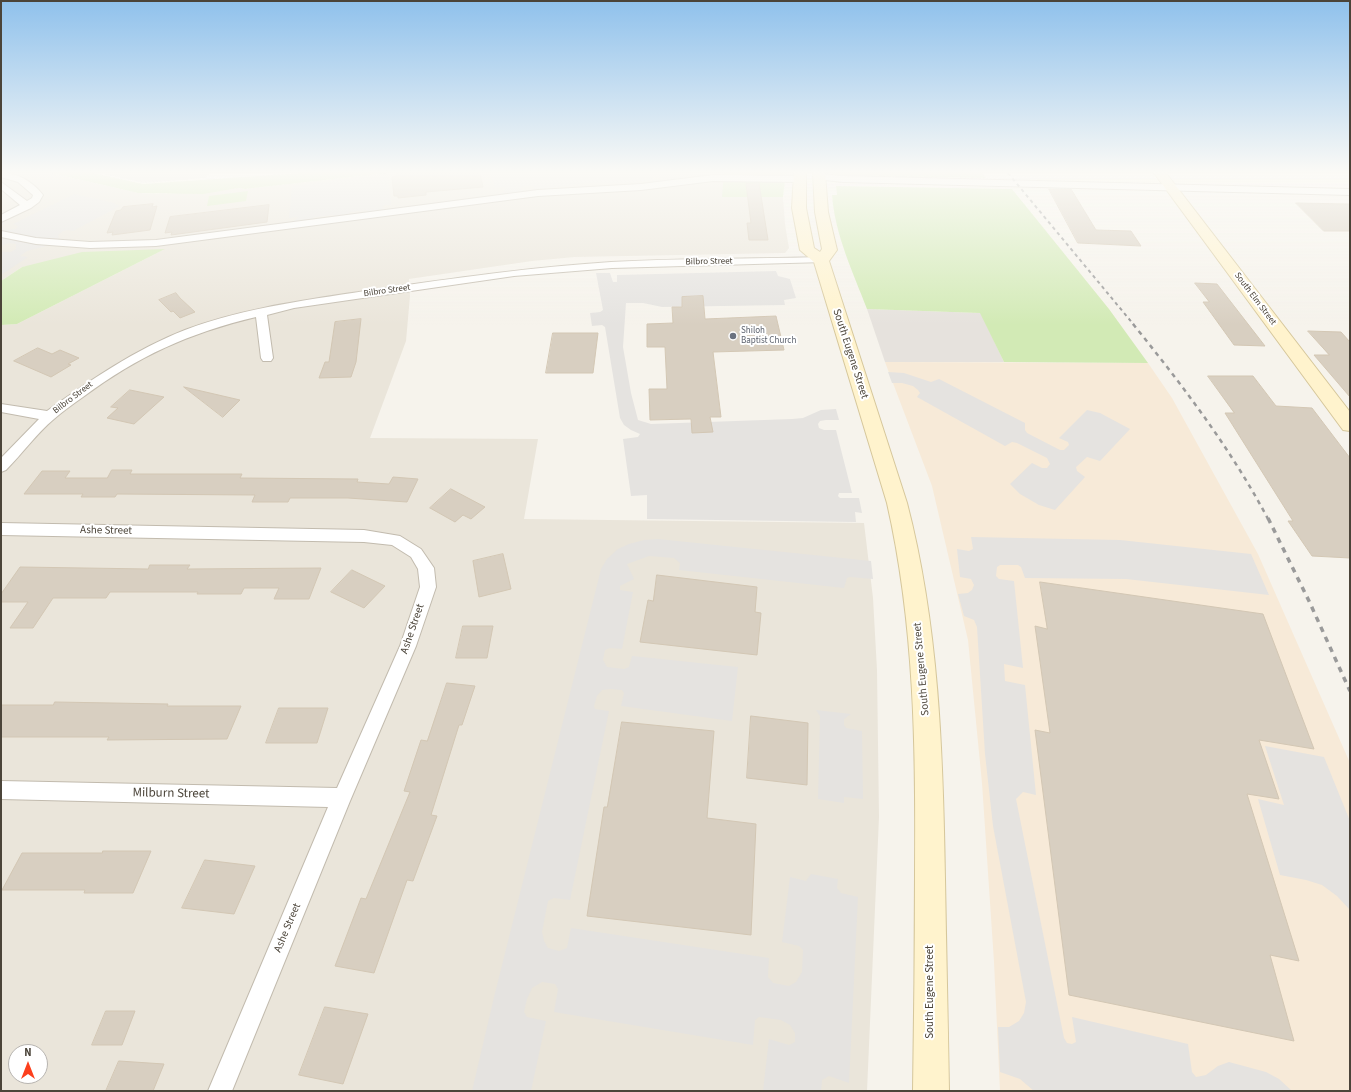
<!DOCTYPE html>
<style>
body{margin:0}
#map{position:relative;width:1351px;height:1092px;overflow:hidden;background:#f6f3ec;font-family:"Source Sans 3",sans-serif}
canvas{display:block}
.frame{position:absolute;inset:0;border:2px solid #4b4439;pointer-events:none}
.north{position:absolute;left:8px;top:1044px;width:40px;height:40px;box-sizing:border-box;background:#fff;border:1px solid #b7b4b0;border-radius:50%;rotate:0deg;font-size:11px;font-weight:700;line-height:16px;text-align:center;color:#4b4439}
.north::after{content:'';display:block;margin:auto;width:14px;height:18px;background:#fc3f1d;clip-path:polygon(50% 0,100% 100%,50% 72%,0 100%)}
</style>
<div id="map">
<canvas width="1351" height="1092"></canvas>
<div class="frame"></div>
<div class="north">N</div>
</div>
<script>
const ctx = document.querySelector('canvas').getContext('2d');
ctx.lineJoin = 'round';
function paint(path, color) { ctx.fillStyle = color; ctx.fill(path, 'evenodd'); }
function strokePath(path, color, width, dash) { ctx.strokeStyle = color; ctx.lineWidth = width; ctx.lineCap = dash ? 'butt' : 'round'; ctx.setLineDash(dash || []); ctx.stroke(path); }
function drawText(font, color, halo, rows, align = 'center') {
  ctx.font = font + ' "Source Sans 3",sans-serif'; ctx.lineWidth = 4; ctx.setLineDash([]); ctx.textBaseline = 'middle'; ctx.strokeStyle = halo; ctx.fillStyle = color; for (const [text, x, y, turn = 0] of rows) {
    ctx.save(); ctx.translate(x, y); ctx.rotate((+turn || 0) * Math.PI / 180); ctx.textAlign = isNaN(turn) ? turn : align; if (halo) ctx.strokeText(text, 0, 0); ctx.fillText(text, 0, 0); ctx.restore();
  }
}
const residential = new Path2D(`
 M 1,173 L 51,173 L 138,193 L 165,194 L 238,188 L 245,189 L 387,173 L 724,173 L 723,197 L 783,197 L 785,224 L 789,248 L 785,253 L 575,257 L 532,261 L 409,279 L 410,296 L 406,341 L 370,438 L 538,439 L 524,519 L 864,523 L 873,598 L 877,670 L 879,817 L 867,1091 L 1,1091 L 1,325 L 17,324 L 163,250 L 123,252 L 22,267 L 1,281 ZM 16,1052 L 40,1052 L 40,1076 L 16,1076 Z`);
const commercial = new Path2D(`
 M 885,362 L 1148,363 L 1172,398 L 1258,554 L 1350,763 L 1350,1091 L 1000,1091 L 994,962 L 982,783 L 968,640 L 932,486 Z`);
const industrial = new Path2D(`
 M 867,309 L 981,313 L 1004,362 L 885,362 Z`);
const green = new Path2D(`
 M 51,173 L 93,173 L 143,184 L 301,173 L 387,173 L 245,189 L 238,188 L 203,194 L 138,193 Z
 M 724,173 L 786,173 L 783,197 L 722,197 Z
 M 833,173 L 982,173 L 986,178 L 833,175 Z
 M 836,186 L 1012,189 L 1109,309 L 1148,363 L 1004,362 L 980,313 L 867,309 C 853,272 835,235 832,195 L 837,195 Z
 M 248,191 L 246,201 L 207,206 L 209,196 Z
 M 165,249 L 17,324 L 1,325 L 1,281 L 22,267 L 82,252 Z`);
const parking = new Path2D(`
 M 99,173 L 209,173 L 206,178 L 144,183 Z
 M 491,173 L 673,173 L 675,176 L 684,178 L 659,182 L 662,179 L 660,176 L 656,175 L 651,177 L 653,180 L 635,182 L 587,183 L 534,190 L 533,186 L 529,186 L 521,187 L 520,189 L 526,192 L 499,195 L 504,192 L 505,187 L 495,188 Z
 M 388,174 L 391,205 L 384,205 L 382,208 L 390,210 L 367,213 L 368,211 L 366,210 L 350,212 L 348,214 L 350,215 L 333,217 L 334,215 L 332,215 L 315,217 L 313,218 L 315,220 L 293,222 L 298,217 L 289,218 L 292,186 Z
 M 74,194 L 114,203 L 120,206 L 73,231 L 67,230 L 63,231 L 58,235 L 59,238 L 47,246 L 27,251 L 20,256 L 28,257 L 1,275 L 1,252 L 11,252 L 16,249 L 16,244 L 9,243 L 1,246 L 1,221 L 5,222 L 2,226 L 4,230 L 16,229 L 18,226 L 13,224 Z
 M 776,271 L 778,276 L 790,279 L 796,298 L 784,300 L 785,305 L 662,307 L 643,303 L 626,303 L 623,347 L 631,393 L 638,420 L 651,424 L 792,419 L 803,418 L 821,410 L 836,409 L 839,420 L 826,420 L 820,421 L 818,424 L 819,428 L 824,430 L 836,430 L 852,493 L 839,493 L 838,496 L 840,498 L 859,498 L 862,513 L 855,512 L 856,522 L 647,519 L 647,495 L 631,496 L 623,439 L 638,437 L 640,434 L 631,430 L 624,425 L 620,418 L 605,327 L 602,325 L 592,326 L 590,313 L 600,312 L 603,310 L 596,273 L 610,273 L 613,282 L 617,282 L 617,275 Z
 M 888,372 L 904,373 L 931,382 L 939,379 L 1025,423 L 1025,430 L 1027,433 L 1060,450 L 1064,450 L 1069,445 L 1068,442 L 1059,438 L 1087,410 L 1100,413 L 1130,429 L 1100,461 L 1087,457 L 1076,467 L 1077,471 L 1085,477 L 1055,510 L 1039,505 L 1020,494 L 1010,484 L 1032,463 L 1042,468 L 1047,468 L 1050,464 L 1047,458 L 1017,443 L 1012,442 L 1005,446 L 917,397 L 920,393 L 918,390 L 913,386 L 902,383 L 892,383 Z
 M 971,537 L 1120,540 L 1251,554 L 1269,595 L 1126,579 L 1025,578 L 1021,567 L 1018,565 L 1000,565 L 997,567 L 996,576 L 999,579 L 1014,581 L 1023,668 L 1004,664 L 1005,681 L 1025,685 L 1036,795 L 1023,792 L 1016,799 L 1064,1038 L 1067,1043 L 1072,1044 L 1076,1042 L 1072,1017 L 1188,1044 L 1192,1072 L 1196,1077 L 1206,1075 L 1218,1066 L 1229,1062 L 1266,1072 L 1279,1079 L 1292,1091 L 1034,1091 L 1020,1079 L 1000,1072 L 998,1027 L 1009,1027 L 1019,1021 L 1024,1013 L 1026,1002 L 993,826 L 985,754 L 977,627 L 974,620 L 964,616 L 958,594 L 968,593 L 972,590 L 974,585 L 971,579 L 960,577 L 957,549 L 969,551 L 973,549 Z
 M 658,539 L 871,561 L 873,579 L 850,577 L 847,578 L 844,588 L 679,570 L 680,563 L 674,558 L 649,556 L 627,564 L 634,579 L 620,586 L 620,590 L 633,592 L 622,649 L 610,648 L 605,650 L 603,660 L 607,667 L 624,669 L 629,667 L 632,656 L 738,667 L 732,721 L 621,706 L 624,693 L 622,690 L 611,689 L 602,690 L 597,696 L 594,706 L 595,709 L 609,711 L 570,900 L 554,898 L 548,901 L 542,932 L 544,941 L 548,948 L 559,951 L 567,948 L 571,928 L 769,958 L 768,977 L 773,983 L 789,986 L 796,982 L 802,972 L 803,950 L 799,946 L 782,942 L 790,877 L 806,881 L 811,874 L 838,879 L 837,888 L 841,893 L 858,897 L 849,1083 L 829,1076 L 822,1080 L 821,1091 L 763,1091 L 769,1039 L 789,1045 L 795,1042 L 795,1033 L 790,1025 L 781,1020 L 759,1017 L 755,1020 L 753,1045 L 554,1012 L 558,989 L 555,984 L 542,982 L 532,988 L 527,999 L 524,1012 L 527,1017 L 546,1021 L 531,1091 L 472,1091 L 495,993 L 601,569 L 607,559 L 618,549 L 629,544 L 644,540 Z
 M 816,710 L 851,714 L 844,719 L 844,725 L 846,728 L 862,731 L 863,799 L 844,797 L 844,803 L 818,799 L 820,716 Z
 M 1265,746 L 1324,757 L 1350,821 L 1350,910 L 1337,896 L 1322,885 L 1306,880 L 1280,875 L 1258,799 L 1284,805 Z`);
const building = new Path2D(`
 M 408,173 L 480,173 L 483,187 L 426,192 L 426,195 L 398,198 L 398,196 L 394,196 L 392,177 L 396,176 L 396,174 Z
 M 759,183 L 768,240 L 749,240 L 747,223 L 751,223 L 746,184 Z
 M 1049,189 L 1071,189 L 1096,230 L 1131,231 L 1141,246 L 1078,243 Z
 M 1296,203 L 1350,204 L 1350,231 L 1324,231 Z
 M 153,204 L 152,207 L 157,206 L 150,230 L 112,235 L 113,232 L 107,233 L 116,211 L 121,210 L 123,207 Z
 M 269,205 L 267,222 L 171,235 L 172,232 L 165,233 L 170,217 Z
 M 1195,283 L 1217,284 L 1265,346 L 1234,345 L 1203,302 L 1209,302 Z
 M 176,293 L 180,298 L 195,312 L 180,318 L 173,311 L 171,312 L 159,300 Z
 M 703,296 L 705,319 L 776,316 L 784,350 L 713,352 L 721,417 L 710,417 L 713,432 L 692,433 L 691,419 L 650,420 L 649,389 L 667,389 L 665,347 L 647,347 L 647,324 L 673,323 L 672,307 L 682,307 L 682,297 Z
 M 361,319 L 356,362 L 351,377 L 319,378 L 325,362 L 329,362 L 335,322 Z
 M 1308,331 L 1341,332 L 1350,342 L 1350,397 L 1314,355 L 1329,355 Z
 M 553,333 L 598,333 L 593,373 L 546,373 Z
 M 38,348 L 52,354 L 60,350 L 79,358 L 68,364 L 71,365 L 51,377 L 14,361 Z
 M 1208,376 L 1253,376 L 1276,406 L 1312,408 L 1350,458 L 1350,558 L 1312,556 L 1288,521 L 1293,521 L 1225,413 L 1234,413 Z
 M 184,387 L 240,400 L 223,417 Z
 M 130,390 L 164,397 L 134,424 L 107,418 L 118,408 L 111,407 Z
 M 112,470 L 132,470 L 130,474 L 242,474 L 240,478 L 358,479 L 357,482 L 389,484 L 393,477 L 418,479 L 407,502 L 348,498 L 290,498 L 288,502 L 252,502 L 255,495 L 117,494 L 115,497 L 81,497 L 83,494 L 24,494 L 42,471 L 70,471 L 65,478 L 107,478 Z
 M 451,489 L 485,507 L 471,519 L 463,515 L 455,522 L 430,508 Z
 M 503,554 L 511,589 L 479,597 L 473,561 Z
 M 150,565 L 190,565 L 187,569 L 321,568 L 309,599 L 274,599 L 279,588 L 244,588 L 241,594 L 197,594 L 198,592 L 110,592 L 106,598 L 53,598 L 33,628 L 10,628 L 28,602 L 1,602 L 1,594 L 20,567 L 148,569 Z
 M 352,570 L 385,586 L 364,608 L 331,592 Z
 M 657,575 L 757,587 L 755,612 L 761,613 L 757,655 L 640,642 L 648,600 L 653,601 Z
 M 1040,582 L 1263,614 L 1314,749 L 1259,740 L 1279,799 L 1247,794 L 1299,961 L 1270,955 L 1294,1041 L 1069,995 L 1035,730 L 1050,733 L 1035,626 L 1047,629 Z
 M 463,626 L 493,626 L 487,658 L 456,658 Z
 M 447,683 L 475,686 L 462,725 L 459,725 L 431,815 L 437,816 L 413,881 L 407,880 L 374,973 L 335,966 L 361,898 L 366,899 L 410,792 L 404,791 L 421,740 L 427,741 Z
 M 55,702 L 168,704 L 167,706 L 241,706 L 227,739 L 107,740 L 109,737 L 1,737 L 1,705 L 53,705 Z
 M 279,708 L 328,708 L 317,743 L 266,743 Z
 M 751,716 L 808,723 L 807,785 L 747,778 Z
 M 622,722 L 714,731 L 707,818 L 756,824 L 751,935 L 587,916 L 604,807 L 607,807 Z
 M 103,851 L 151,851 L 133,893 L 84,893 L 85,890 L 2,890 L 22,853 L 102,853 Z
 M 205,860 L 255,866 L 234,914 L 182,908 Z
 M 325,1007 L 368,1014 L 343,1084 L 299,1075 Z
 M 106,1011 L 135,1011 L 122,1045 L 92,1045 Z
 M 119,1061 L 164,1064 L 153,1091 L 106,1091 Z`);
const street = new Path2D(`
 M 1,173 C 18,173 32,181 43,195 L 39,202 L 31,208 L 1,222 L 1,215 L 20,205 L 1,189 L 1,182 L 27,201 L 32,198 L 33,195 L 18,182 L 1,177 Z
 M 819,174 L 843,176 L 1350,189 L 1350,195 L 843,182 L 816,179 L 815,177 L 816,175 Z
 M 713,175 L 799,176 L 803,179 L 799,182 L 713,181 L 641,190 L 538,196 L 156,246 L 90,248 L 36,244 L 1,237 L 1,231 L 36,238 L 90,242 L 156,240 L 538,190 L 641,184 Z
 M 821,257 L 825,258 L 826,260 L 825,262 L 612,268 L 514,276 L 294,308 L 267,315 L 273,358 L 271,361 L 263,361 L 261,358 L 256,317 C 189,333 138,356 83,397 C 73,404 63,411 54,419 C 36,434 22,454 6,470 L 1,472 L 1,458 L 39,419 L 1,412 L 1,404 L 47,411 C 91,380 134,350 185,330 C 245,307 315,299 378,289 C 456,278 533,267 611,262 C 681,258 751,259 821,257 Z
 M 1,523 L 364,530 L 400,536 L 421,549 L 434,568 L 436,587 L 416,646 L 350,801 L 232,1091 L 208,1091 L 328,807 L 1,799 L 1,781 L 337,788 L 400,646 L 420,587 L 418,569 L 411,557 L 392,545 L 364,542 L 1,535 Z`);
const secondary = new Path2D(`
 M 794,173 L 806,173 L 806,208 L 814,248 L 820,252 L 822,249 L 815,212 L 813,173 L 825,173 L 828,212 L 837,250 L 829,261 L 907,503 C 939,626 943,753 945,879 C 946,950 948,1020 949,1091 L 913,1091 C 914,1019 915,948 915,876 C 916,751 915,626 887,503 L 814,262 L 800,250 L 792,208 Z
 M 1154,173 L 1166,173 L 1350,412 L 1350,431 L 1343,430 Z`);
const railFar2 = new Path2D(`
 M 1008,173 L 1134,325`);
const railFar1 = new Path2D(`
 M 1133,324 C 1183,386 1231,449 1268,519`);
const rail = new Path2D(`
 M 1268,518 L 1309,601 L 1350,691`);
const markers = [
 [733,336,4,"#6b7280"]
];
const farStreetnames = [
 ["Bilbro Street",709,262,-1],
 ["Bilbro Street",387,291,-8],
 ["South Elm Street",1255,299,53],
 ["Bilbro Street",73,398,-37]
];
const farWorshipnames = [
 ["Shiloh",741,331],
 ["Baptist Church",741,341]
];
const streetNames = [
 ["South Eugene Street",850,354,72],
 ["Ashe Street",106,531,1],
 ["Ashe Street",413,629,-71],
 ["South Eugene Street",922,669,-95],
 ["Ashe Street",288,928,-67],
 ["South Eugene Street",931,992,-90]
];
const nearStreetnames = [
 ["Milburn Street",171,794,1]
];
paint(residential, '#eae5da');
paint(commercial, '#f7ead8');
paint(industrial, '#e6e2dd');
paint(green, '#d2eab5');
paint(parking, '#e5e3e0');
paint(building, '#d8cfc1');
strokePath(building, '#d3c7b4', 1);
strokePath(street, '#c2bbae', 2);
strokePath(secondary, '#d6c79b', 2);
paint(street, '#fff');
paint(secondary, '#fff3cd');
strokePath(railFar2, '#9a9a9a', 2, [3.5, 3.5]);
strokePath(railFar1, '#9a9a9a', 2.5, [4.5, 4.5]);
strokePath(rail, '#9a9a9a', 3.5, [5.5, 5.5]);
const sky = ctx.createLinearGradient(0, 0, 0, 325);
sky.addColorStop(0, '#8fc1ec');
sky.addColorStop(0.53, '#fbfaf6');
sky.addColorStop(1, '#fbfaf600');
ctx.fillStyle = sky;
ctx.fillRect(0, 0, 1351, 325);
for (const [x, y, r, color] of markers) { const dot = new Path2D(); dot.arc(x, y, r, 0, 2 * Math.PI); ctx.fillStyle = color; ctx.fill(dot); strokePath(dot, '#fff', 1.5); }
drawText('9px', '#4b4439', '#fff', farStreetnames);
drawText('9px', '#5b616d', '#fff', farWorshipnames, 'left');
drawText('11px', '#4b4439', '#fff', streetNames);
drawText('13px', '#4b4439', '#fff', nearStreetnames);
</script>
